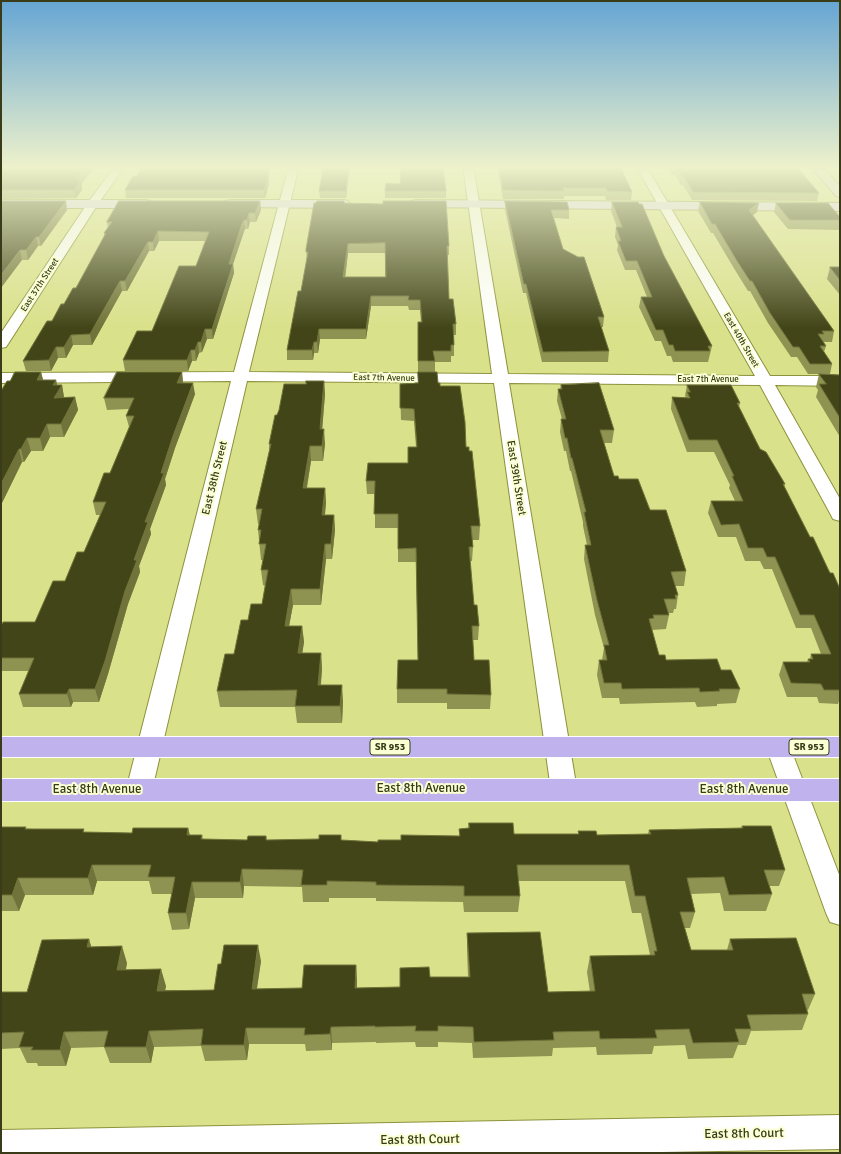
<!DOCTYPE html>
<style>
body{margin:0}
#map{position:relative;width:841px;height:1154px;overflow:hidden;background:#dae18b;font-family:Signika,sans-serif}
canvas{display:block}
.frame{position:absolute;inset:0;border:2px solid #3a3c19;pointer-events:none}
</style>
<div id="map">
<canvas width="841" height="1154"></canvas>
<div class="frame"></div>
</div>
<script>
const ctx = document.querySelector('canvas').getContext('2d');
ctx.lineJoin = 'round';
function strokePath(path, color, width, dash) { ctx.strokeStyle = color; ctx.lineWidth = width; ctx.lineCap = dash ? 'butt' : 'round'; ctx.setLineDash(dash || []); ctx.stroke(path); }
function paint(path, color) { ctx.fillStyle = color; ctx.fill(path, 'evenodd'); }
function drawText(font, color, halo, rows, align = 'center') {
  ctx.font = font + ' Signika,sans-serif'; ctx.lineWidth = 4; ctx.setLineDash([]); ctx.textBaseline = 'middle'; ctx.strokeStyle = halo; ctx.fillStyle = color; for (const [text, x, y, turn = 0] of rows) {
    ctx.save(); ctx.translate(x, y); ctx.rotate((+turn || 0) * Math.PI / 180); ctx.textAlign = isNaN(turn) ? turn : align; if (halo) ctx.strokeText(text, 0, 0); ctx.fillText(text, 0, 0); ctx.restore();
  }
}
const street = new Path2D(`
 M 115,166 L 125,166 L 98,204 L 8,344 L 6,347 L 1,348 L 1,333 L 87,204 Z
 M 289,166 L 299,166 L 249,372 L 492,374 L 463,166 L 473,166 L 508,374 L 755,376 L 636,166 L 646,166 L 770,376 L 840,376 L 840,386 L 775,385 L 840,499 L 840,521 L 833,519 L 831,515 L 760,385 L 509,383 L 577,790 L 573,797 L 564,800 L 555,797 L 551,790 L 494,383 L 247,381 L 152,790 L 148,797 L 139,800 L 130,797 L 126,790 L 231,381 L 1,383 L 1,373 L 234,372 Z
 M 778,738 L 787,741 L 790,747 L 840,877 L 840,925 L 830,922 L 826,913 L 766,747 L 769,741 Z
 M 840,1115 L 840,1149 L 601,1153 L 1,1153 L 1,1130 Z`);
const secondary = new Path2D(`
 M 810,166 L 821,166 L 840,186 L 840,197 L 836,196 Z
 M 1,200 L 146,200 L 150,201 L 152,204 L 150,207 L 146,208 L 1,208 Z
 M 230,200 L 344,200 L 348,201 L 350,204 L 348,207 L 344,208 L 226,207 L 224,204 L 226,201 Z
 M 416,200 L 840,203 L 840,211 L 412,207 L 410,204 L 412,201 Z`);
const primary = new Path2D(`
 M 1,737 L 840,737 L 840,757 L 1,757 Z
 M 1,779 L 840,779 L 840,801 L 1,801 Z`);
const wall = new Path2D(`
 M 1,166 L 96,166 L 82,183 L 82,190 L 76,198 L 1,199 Z
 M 143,166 L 271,166 L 269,176 L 269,184 L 265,198 L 126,198 L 125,190 L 137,176 Z
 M 350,166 L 346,198 L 320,198 L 319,191 L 322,176 L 321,169 Z
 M 497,166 L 620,166 L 632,192 L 631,200 L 606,200 L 605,196 L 564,196 L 564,199 L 503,199 Z
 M 667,166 L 796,166 L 819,193 L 817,201 L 692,200 L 683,185 L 681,185 L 675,175 L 672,175 Z
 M 440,169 L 446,191 L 446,198 L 385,198 L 385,191 L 400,184 Z
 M 1,201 L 67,210 L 41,246 L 38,246 L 28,260 L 22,260 Z
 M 260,201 L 261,210 L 256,222 L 250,222 L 248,229 L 245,229 L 243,233 L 233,264 L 234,273 L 213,339 L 207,339 L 202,352 L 199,353 L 196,361 L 192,361 L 188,371 L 125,371 L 123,360 L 152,331 L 196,266 L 205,241 L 159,241 L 154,251 L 149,251 L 127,291 L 122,291 L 92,345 L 73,345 L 66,358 L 58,358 L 51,371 L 26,371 L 23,361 L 76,288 L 104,236 L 104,233 L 108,228 L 107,222 Z
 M 505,201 L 569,210 L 569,219 L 554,218 L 563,249 L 604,317 L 603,327 L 601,327 L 609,351 L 608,362 L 542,362 L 526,293 L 523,293 L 505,210 Z
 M 612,202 L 664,256 L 712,346 L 708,362 L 673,362 L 671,356 L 667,356 L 661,341 L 655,341 L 639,307 L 641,297 L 647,297 L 636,270 L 625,270 L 617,250 L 618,245 L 615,237 L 616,227 L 617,227 L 611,211 Z
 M 700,202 L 757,212 L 753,215 L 834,331 L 832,342 L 823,342 L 826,346 L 824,352 L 832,364 L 830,374 L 840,375 L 840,437 L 816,397 L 818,390 L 816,387 L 819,374 L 808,374 L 797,357 L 791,357 L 768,323 L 750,291 L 748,291 L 735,270 L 713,233 L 711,233 L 698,211 Z
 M 344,203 L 449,246 L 449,255 L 447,255 L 449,299 L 456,324 L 456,335 L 454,335 L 454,356 L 451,356 L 451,362 L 435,362 L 435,372 L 438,383 L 440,386 L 466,447 L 469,451 L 480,526 L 479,540 L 472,540 L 473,547 L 472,561 L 470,561 L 474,605 L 479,626 L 478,640 L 473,640 L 474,660 L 491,695 L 490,709 L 447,709 L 447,703 L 397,703 L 397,689 L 418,660 L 416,562 L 398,562 L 398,528 L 375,528 L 375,494 L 367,494 L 366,481 L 408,463 L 416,447 L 414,421 L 401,420 L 400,384 L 418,383 L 418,322 L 421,322 L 420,310 L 409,310 L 408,306 L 371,306 L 366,339 L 320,339 L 318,353 L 314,353 L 313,360 L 287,360 L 287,350 L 301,291 L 307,261 L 306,249 ZM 348,253 L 385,253 L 385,277 L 345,277 Z
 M 776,203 L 840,217 L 840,230 L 788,229 L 774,212 Z
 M 830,267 L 840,267 L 840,295 L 827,279 Z
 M 41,372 L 43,380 L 56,380 L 57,385 L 62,385 L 64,398 L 75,397 L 78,410 L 64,437 L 50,437 L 43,451 L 31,451 L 24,462 L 22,462 L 1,505 L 1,391 L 10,381 Z
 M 182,372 L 183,383 L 195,394 L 175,448 L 165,479 L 166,485 L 150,529 L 151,534 L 139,566 L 140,572 L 128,604 L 108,674 L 99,702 L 73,702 L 71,707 L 23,707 L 19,694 L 29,671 L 1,671 L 1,626 L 35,622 L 65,581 L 84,552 L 100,515 L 96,515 L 93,502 L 110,473 L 129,427 L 126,416 L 129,409 L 107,410 L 104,398 Z
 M 324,381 L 325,394 L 322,429 L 325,444 L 323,461 L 311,461 L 307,488 L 325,488 L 326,503 L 325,515 L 334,515 L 335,530 L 332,559 L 326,559 L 321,605 L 293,605 L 289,626 L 302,626 L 304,642 L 302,653 L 321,653 L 322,669 L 321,685 L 343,701 L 342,723 L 297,723 L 295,707 L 220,707 L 217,691 L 248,620 L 262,604 L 265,586 L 263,585 L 261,570 L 263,560 L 261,560 L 258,530 L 259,524 L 258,524 L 256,509 L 269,451 L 269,444 L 277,415 L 306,384 Z
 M 561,385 L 614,430 L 612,443 L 604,443 L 614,476 L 619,479 L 650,510 L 686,571 L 684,586 L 675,586 L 678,595 L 676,609 L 674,609 L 673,613 L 668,613 L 669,615 L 666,629 L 652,630 L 659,655 L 666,660 L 721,670 L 740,689 L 736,703 L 717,704 L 717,706 L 697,707 L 695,702 L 620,704 L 619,698 L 602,698 L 597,675 L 599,660 L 602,660 L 604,648 L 595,615 L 584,559 L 585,545 L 587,545 L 583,526 L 583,522 L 571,471 L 570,471 L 566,451 L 564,451 L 560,432 L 561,419 L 562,419 L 557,401 L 558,389 L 560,389 Z
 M 687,385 L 740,403 L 739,407 L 760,449 L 785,484 L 784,487 L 810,537 L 828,569 L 840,589 L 840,698 L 838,704 L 819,703 L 817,697 L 787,697 L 779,675 L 783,662 L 807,662 L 808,659 L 810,659 L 811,654 L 821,654 L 811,628 L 796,628 L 772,569 L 764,569 L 760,561 L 745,561 L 736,537 L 718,537 L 708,513 L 711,501 L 735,501 L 729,488 L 730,485 L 714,452 L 687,452 L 671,409 L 672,397 L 686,397 L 685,396 Z
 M 469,823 L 514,834 L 578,834 L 578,831 L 597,835 L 648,834 L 649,830 L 741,828 L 742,826 L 785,870 L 779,886 L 769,886 L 772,894 L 766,911 L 724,911 L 720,893 L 691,894 L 695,912 L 690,928 L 685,928 L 691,950 L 727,950 L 730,939 L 815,994 L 808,1010 L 807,1010 L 808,1014 L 802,1030 L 751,1031 L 746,1045 L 738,1045 L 733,1058 L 688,1059 L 685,1045 L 654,1046 L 652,1054 L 597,1055 L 596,1047 L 553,1048 L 552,1056 L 473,1058 L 472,1043 L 438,1042 L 438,1047 L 416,1047 L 415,1042 L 376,1043 L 376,1042 L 332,1043 L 332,1050 L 306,1051 L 305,1044 L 249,1044 L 247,1060 L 205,1061 L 201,1046 L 154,1047 L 151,1063 L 110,1063 L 104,1047 L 71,1048 L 66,1066 L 38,1066 L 37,1063 L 27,1063 L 20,1048 L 1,1049 L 1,992 L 27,992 L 89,939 L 91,947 L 127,963 L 126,970 L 166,986 L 165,990 L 214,990 L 261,961 L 257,989 L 302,988 L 356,965 L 357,988 L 400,987 L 430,977 L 468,977 L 467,950 L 467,933 L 548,992 L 590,992 L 587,972 L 590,956 L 650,955 L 641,913 L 632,913 L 625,881 L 518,881 L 520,896 L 518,912 L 464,912 L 463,902 L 376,901 L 376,898 L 329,898 L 329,902 L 303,902 L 302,887 L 244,886 L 243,898 L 195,898 L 189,929 L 172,930 L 168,913 L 172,894 L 152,894 L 149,881 L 97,881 L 93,895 L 25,895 L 19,911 L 1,911 L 1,827 L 85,832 L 132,833 L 188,828 L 190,835 L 202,835 L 203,839 L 247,840 L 266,836 L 267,840 L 341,840 L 378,842 L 459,836 L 459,829 L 468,828 Z`);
const shadedWall = new Path2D(`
 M 87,166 L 96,166 L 82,183 L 82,190 L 76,198 L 74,190 L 76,179 Z
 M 268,166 L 271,166 L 269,176 L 269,184 L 265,198 L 264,190 Z
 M 349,166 L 350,166 L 346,198 L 346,191 Z
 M 66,201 L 67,210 L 41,246 L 39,237 Z
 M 260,201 L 261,210 L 256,222 L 255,213 Z
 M 759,203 L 757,212 L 748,219 L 749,210 Z
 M 249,213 L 250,222 L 248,229 L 247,220 Z
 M 244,220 L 245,229 L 230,273 L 229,264 Z
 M 158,231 L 159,241 L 154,251 L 153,242 Z
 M 36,237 L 38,246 L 28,260 L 26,250 Z
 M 148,242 L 149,251 L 127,291 L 125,281 Z
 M 348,244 L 348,253 L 344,287 L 343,277 Z
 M 20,250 L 22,260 L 1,288 L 1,275 Z
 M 233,264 L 234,273 L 213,339 L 212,329 Z
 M 120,281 L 122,291 L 92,345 L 90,334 Z
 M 371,296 L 371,306 L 366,339 L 366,329 Z
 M 205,329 L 207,339 L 202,352 L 201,342 Z
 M 319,329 L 320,339 L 318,353 L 317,342 Z
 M 71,335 L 73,345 L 66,358 L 64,347 Z
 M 198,342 L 199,353 L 196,361 L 195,350 Z
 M 314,342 L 314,353 L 313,360 L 312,350 Z
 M 56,347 L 58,358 L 51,371 L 49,360 Z
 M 191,350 L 192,361 L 188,371 L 187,360 Z
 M 41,372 L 44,384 L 37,380 Z
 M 182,372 L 183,383 L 177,383 Z
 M 56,380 L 58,390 L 62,385 L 64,397 L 57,410 L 54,398 L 53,385 Z
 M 324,381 L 325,394 L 321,444 L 320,429 Z
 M 193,383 L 195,394 L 175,448 L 165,479 L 166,485 L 150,529 L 151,534 L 139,566 L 140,572 L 128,604 L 108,674 L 99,702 L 95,689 L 145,522 L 161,473 L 173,436 Z
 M 75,397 L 78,410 L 64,437 L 61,424 Z
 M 47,424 L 50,437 L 43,451 L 40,438 Z
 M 324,429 L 325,444 L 323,461 L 322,446 Z
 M 27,438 L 31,451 L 24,462 L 21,449 Z
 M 310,446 L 311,461 L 304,503 L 303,488 Z
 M 19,449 L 22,462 L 1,505 L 1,484 Z
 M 325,488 L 326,503 L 323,530 L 322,515 Z
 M 334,515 L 335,530 L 332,559 L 331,544 Z
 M 325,544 L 326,559 L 321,605 L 320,589 Z
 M 291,589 L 293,605 L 286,642 L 285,626 Z
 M 302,626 L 304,642 L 300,669 L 298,653 Z
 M 321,653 L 322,669 L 319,701 L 318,685 Z
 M 342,685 L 343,701 L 342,723 L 340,706 Z
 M 69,689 L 73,702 L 71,707 L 67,694 Z
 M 188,828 L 192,845 L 187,835 Z
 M 92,865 L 97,881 L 93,895 L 88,878 Z
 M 242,869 L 244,886 L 243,898 L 240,882 Z
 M 18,878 L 25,895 L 19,911 L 12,895 Z
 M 192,882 L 195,898 L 189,929 L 186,913 Z
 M 89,939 L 94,956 L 87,947 Z
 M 258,945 L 261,961 L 254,1006 L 252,989 Z
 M 122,946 L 127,963 L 122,986 L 117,970 Z
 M 356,965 L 357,981 L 356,1004 L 355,988 Z
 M 161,969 L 166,986 L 162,1007 L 157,991 Z
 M 331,1027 L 332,1043 L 332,1050 L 330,1034 Z
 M 246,1028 L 249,1044 L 247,1060 L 244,1045 Z
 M 149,1031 L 154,1047 L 151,1063 L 146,1047 Z
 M 64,1032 L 71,1048 L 66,1066 L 60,1050 Z`);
const building = new Path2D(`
 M 1,166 L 87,166 L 76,179 L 81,179 L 79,182 L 80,182 L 74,190 L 1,190 Z
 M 143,166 L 268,166 L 267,172 L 268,172 L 267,176 L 269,176 L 264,190 L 125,190 L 133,176 L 137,176 Z
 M 322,166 L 349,166 L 346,191 L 319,191 L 323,169 L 321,169 Z
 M 401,166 L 440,166 L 440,169 L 443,169 L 446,191 L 385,191 L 386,183 L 400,184 Z
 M 499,166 L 620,166 L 632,192 L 607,191 L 606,188 L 563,188 L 564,191 L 503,190 Z
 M 673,166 L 796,166 L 819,193 L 693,192 L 684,177 L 682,177 L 676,167 L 673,167 Z
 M 1,201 L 66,201 L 39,237 L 36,237 L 26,250 L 20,250 L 1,275 Z
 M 119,201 L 260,201 L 255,213 L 249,213 L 247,220 L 244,220 L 242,224 L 229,264 L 233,264 L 212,329 L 205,329 L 201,342 L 198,342 L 195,350 L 191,350 L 187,360 L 123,360 L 137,331 L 152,331 L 179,266 L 196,266 L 209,232 L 158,231 L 153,242 L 148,242 L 125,281 L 120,281 L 90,334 L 71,335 L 64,347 L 56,347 L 49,360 L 23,361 L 47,321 L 52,321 L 61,304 L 64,304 L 73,288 L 76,288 L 106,233 L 104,233 L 112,222 L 107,222 Z
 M 317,201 L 344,201 L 344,203 L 383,204 L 383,201 L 446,201 L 449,246 L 447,246 L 449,299 L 453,299 L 456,324 L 453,324 L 454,345 L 451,345 L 451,351 L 433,351 L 435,361 L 418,361 L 418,322 L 422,322 L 420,300 L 408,300 L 409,296 L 371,296 L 366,329 L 319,329 L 317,342 L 314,342 L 312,350 L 287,350 L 298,291 L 301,291 L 308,252 L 306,252 L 306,249 L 314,203 L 316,203 ZM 385,243 L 386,277 L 343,277 L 348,244 Z
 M 505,201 L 567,202 L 569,210 L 551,210 L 563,249 L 578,257 L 584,257 L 604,317 L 598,317 L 609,351 L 543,352 L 526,284 L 524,284 Z
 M 612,202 L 638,202 L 639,204 L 642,204 L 664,256 L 712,346 L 708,346 L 710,351 L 675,351 L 673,345 L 669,345 L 663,330 L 656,330 L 641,297 L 652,297 L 637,261 L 626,261 L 618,241 L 621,241 L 616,227 L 622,227 Z
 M 700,202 L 759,203 L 749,210 L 834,331 L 822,331 L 824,334 L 818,334 L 826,346 L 820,346 L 832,364 L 810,364 L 799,347 L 793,347 L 770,313 L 752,281 L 750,281 L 737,261 L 715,224 L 712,224 Z
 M 776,203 L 828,203 L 840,217 L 840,220 L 790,220 Z
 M 830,267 L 840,267 L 840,280 Z
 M 15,372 L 41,372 L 37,380 L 56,380 L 53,385 L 62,385 L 54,398 L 75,397 L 61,424 L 47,424 L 40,438 L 27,438 L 21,449 L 19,449 L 1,484 L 1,391 L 7,381 L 10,381 Z
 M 117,372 L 182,372 L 177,383 L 193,383 L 173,436 L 161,473 L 164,473 L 145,522 L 148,522 L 134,560 L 137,560 L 125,591 L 105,661 L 95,689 L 69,689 L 67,694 L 19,694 L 34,658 L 1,658 L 1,626 L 3,622 L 35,622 L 53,581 L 65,581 L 77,552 L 84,552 L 106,502 L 93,502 L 104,473 L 110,473 L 134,416 L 126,416 L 134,398 L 104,398 Z
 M 418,372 L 437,372 L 438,383 L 440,383 L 440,386 L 460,386 L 465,422 L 466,447 L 469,447 L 469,451 L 472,451 L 480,526 L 471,526 L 473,547 L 469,547 L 474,605 L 477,605 L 479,626 L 472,626 L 474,660 L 489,660 L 491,695 L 447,694 L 447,689 L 397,689 L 398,660 L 418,660 L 416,548 L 398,549 L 398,514 L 374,514 L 375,481 L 366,481 L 368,463 L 408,463 L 408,447 L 417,447 L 414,409 L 400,408 L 400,384 L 418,383 Z
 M 819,374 L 840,375 L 840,418 L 819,384 L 826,384 Z
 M 306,381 L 324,381 L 320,429 L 324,429 L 322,446 L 310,446 L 303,488 L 325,488 L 322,515 L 334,515 L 331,544 L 325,544 L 320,589 L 291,589 L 285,626 L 302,626 L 298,653 L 321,653 L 318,685 L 342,685 L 340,706 L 295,706 L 297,690 L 217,691 L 225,654 L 234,654 L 241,620 L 248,620 L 251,604 L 262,604 L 268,570 L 261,570 L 266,544 L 259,544 L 261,530 L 258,530 L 262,509 L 256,509 L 271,444 L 269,444 L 275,415 L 277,415 L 279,410 L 284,384 L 306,384 Z
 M 599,383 L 614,430 L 600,430 L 614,476 L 618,476 L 619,479 L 638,479 L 650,510 L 666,510 L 686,571 L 671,572 L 678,595 L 675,595 L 676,599 L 664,599 L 669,615 L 653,615 L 654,618 L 649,619 L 659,655 L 665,655 L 666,660 L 717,659 L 721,670 L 731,670 L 740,689 L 719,689 L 720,691 L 700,692 L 699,688 L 622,689 L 621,683 L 604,683 L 599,660 L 607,660 L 604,645 L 609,645 L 597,600 L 585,545 L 591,545 L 584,512 L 586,512 L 572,458 L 571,458 L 567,438 L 565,438 L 561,419 L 566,419 L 558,389 L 562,389 L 561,385 Z
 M 687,385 L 731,385 L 740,403 L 737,403 L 760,449 L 766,452 L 785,484 L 783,484 L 810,537 L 813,537 L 828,569 L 830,573 L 833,573 L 840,589 L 840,690 L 824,690 L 821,684 L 791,683 L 783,662 L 810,662 L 808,659 L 813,659 L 811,654 L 831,654 L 814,615 L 800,615 L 775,557 L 767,557 L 763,548 L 748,548 L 739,524 L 721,525 L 711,501 L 743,501 L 732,476 L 734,476 L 717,440 L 689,440 L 672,397 L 690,398 L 687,392 L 690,392 Z
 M 469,823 L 513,823 L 514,834 L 579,834 L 578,831 L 596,831 L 597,835 L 651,834 L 649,830 L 743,828 L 742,826 L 771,826 L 785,870 L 764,870 L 772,894 L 729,895 L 724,877 L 687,878 L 695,912 L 680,912 L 691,950 L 733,950 L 730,939 L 796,938 L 815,994 L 802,994 L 808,1014 L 747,1015 L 751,1029 L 735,1029 L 739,1042 L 693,1043 L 689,1029 L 655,1030 L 657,1038 L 600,1039 L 599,1031 L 553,1032 L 554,1040 L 474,1042 L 473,1027 L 438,1026 L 438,1031 L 415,1031 L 416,1026 L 375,1027 L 375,1026 L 331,1027 L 330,1034 L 304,1035 L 305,1028 L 246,1028 L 244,1045 L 201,1045 L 203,1029 L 149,1031 L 146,1047 L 104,1047 L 108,1031 L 64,1032 L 60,1050 L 31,1050 L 33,1047 L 19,1047 L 24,1032 L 1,1033 L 1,992 L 27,992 L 42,940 L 89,939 L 87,947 L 122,946 L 117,970 L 161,969 L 157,991 L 214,990 L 218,964 L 221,964 L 224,945 L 258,945 L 252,989 L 302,988 L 304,965 L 356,965 L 355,988 L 400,987 L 400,968 L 429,967 L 430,977 L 470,977 L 467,933 L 540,932 L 548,992 L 595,991 L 590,956 L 655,955 L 654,951 L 657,951 L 645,896 L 635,896 L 629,865 L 517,865 L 520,896 L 464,896 L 464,886 L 376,885 L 376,882 L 327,881 L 327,885 L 301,885 L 303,870 L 242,869 L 240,882 L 192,882 L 186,913 L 168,913 L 175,877 L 148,877 L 151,865 L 92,865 L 88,878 L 18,878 L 12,895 L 1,895 L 1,827 L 26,827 L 25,829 L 84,829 L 83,832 L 132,833 L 133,828 L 188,828 L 187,835 L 202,835 L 201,839 L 247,840 L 248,836 L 266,836 L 266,840 L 319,839 L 319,835 L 341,835 L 341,840 L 378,842 L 378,840 L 401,840 L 401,835 L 460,836 L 459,829 L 469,828 Z`);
const farStreetnames = [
 ["East 37th Street",40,285,-57],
 ["East 40th Street",741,340,60],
 ["East 7th Avenue",384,378,1],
 ["East 7th Avenue",708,380]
];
const shields = [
 [390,747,40],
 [809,747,40]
];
const shieldNames = [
 ["SR 953",390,747],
 ["SR 953",809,747]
];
const streetNames = [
 ["East 38th Street",215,478,-76],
 ["East 39th Street",516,478,81]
];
const nearStreetnames = [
 ["East 8th Avenue",421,789],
 ["East 8th Avenue",97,790],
 ["East 8th Avenue",744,790],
 ["East 8th Court",744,1134,-1],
 ["East 8th Court",420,1140,-1]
];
strokePath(street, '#8d923c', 2);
strokePath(secondary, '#8d923c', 2);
strokePath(primary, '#fff', 2);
paint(street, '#fff');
paint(secondary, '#dfd9f6');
paint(primary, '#bfb2ed');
paint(wall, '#8e9352');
paint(shadedWall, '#70743a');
paint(building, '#424518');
strokePath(building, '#70743a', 1);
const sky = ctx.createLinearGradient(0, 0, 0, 328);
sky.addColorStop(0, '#65a5d4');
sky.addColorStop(0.51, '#eef2cb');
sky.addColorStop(1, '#eef2cb00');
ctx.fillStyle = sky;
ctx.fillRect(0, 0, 841, 328);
drawText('9px', '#3a3c19', '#faffd4', farStreetnames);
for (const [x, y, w] of shields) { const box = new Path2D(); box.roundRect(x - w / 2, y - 8, w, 16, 3); ctx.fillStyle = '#faffd4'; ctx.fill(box); strokePath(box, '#3a3c19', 1); }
drawText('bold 10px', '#3a3c19', null, shieldNames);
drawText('11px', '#3a3c19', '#faffd4', streetNames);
drawText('13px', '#3a3c19', '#faffd4', nearStreetnames);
</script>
